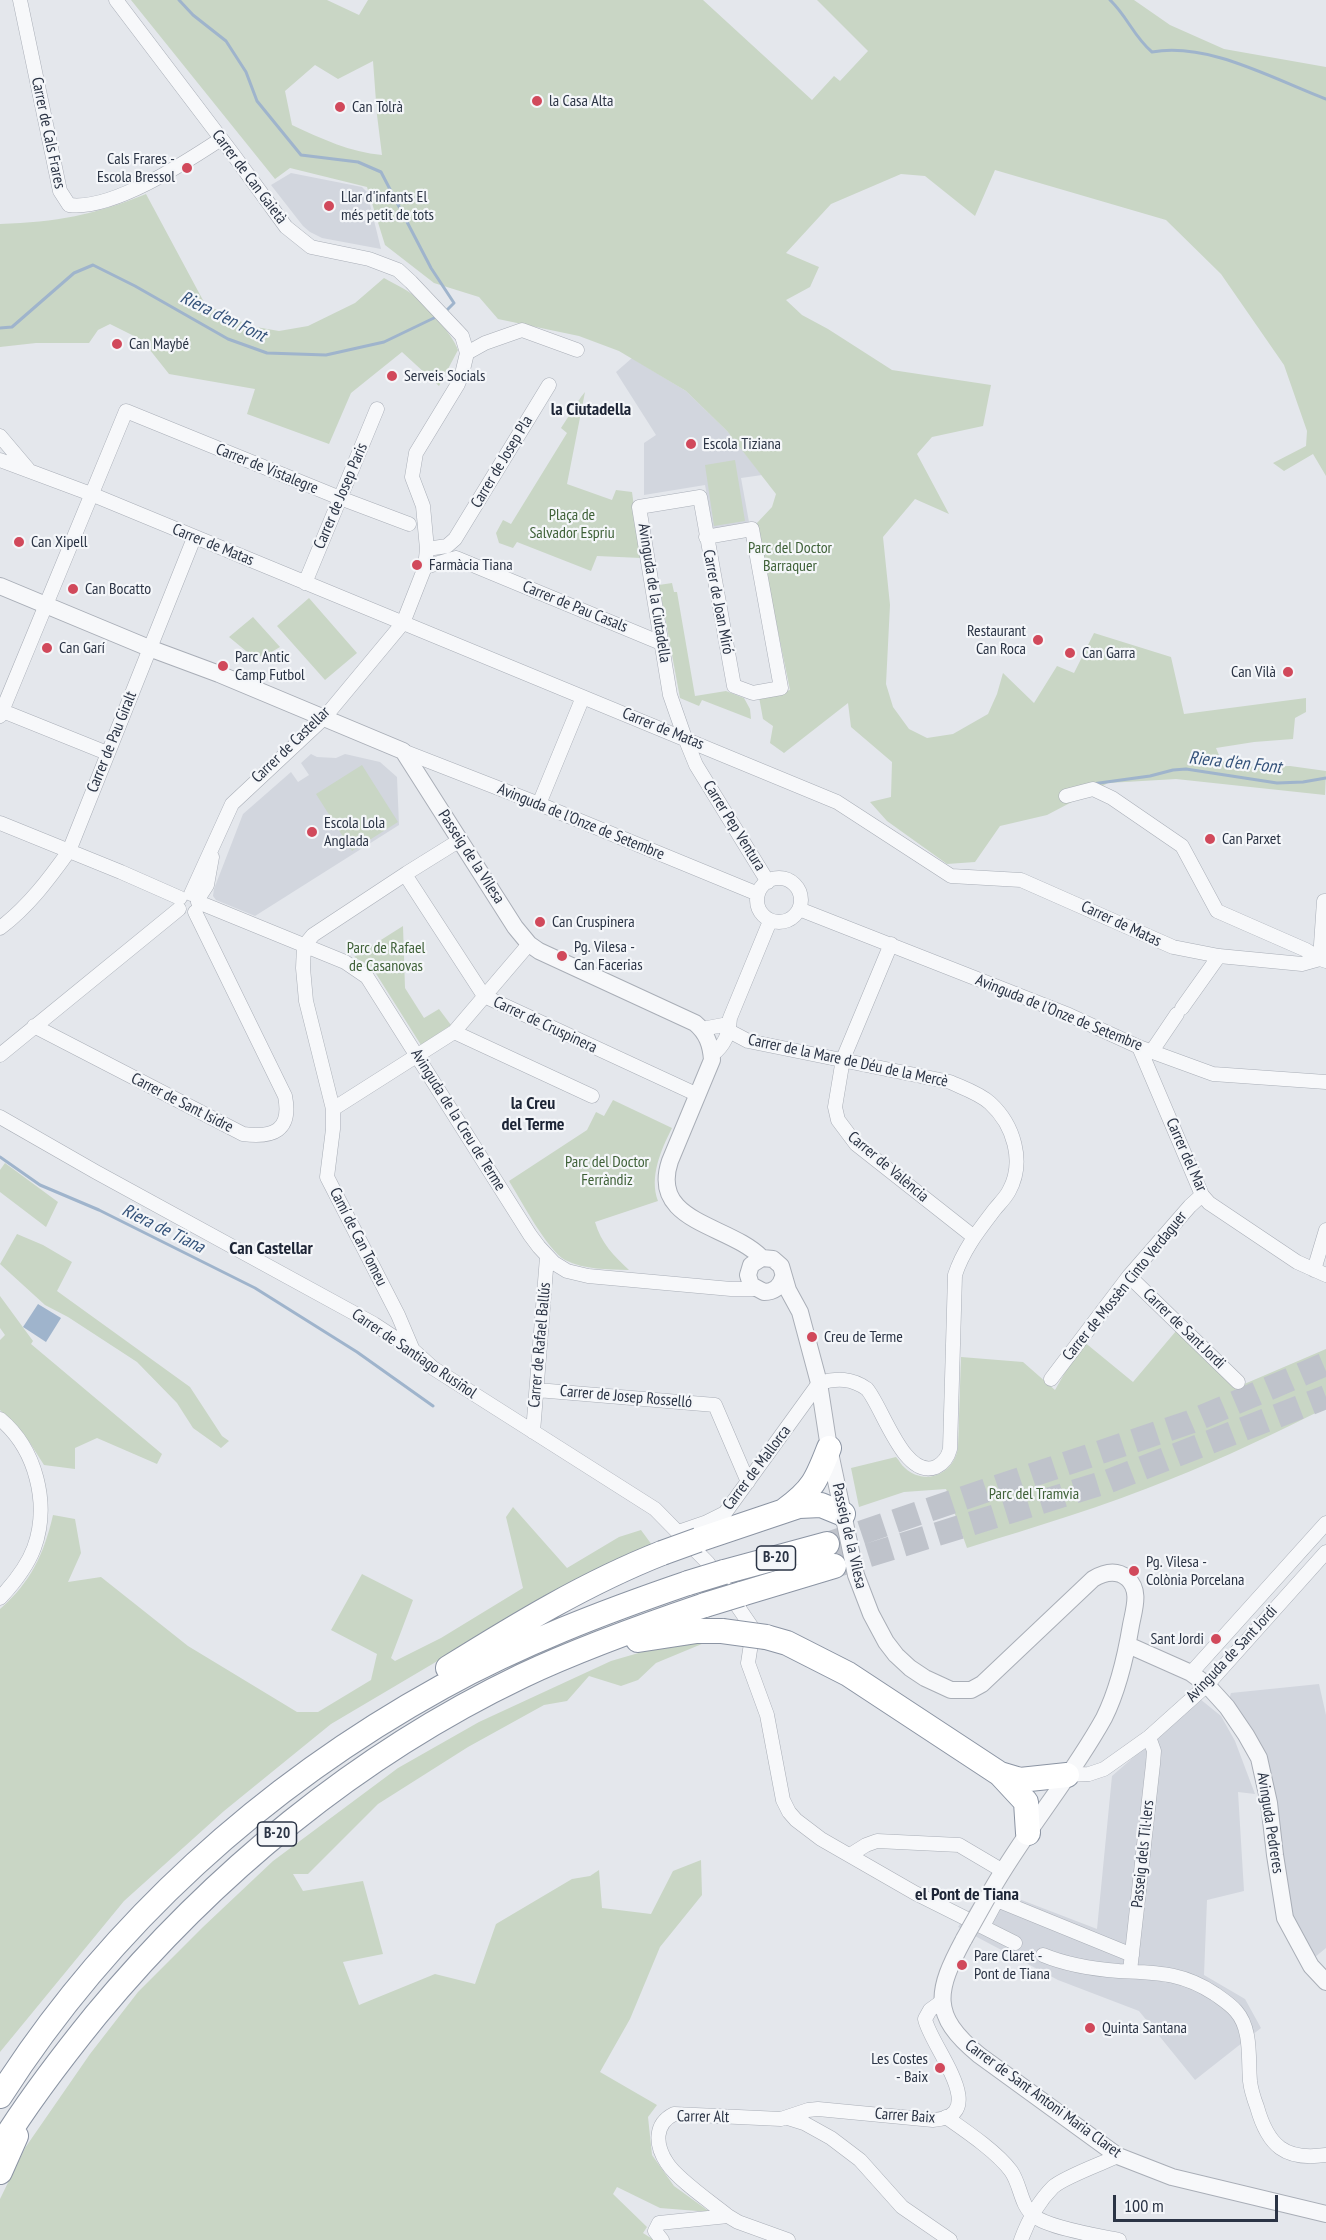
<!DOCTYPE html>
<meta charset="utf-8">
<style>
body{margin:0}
#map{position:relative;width:1326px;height:2240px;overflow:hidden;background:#e4e7ec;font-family:"PT Sans Narrow",sans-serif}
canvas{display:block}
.scale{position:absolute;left:1113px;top:2195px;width:165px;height:27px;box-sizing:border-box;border:3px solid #2b3445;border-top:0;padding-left:8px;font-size:18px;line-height:21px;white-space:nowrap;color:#2b3445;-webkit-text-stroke:4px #f4f6f9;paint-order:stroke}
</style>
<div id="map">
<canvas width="1326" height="2240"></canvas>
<div class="scale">100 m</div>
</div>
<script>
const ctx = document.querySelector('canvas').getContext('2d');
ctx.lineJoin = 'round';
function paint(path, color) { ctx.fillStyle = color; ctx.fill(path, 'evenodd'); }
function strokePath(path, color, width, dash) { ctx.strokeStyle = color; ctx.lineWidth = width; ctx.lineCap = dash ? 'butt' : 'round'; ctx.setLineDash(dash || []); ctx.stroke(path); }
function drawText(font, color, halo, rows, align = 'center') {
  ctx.font = font + ' "PT Sans Narrow",sans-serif'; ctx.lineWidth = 4.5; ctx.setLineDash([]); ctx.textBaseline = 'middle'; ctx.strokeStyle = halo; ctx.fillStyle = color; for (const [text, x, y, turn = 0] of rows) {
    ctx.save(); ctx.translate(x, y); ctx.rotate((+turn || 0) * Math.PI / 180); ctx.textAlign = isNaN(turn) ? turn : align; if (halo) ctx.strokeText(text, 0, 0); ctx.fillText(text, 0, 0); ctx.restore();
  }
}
const built = new Path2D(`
 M 291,173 L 362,187 L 367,192 L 381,249 L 322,238 L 310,232 L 303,226 L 271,185 Z
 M 632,358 L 686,391 L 727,431 L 762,475 L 741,478 L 749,522 L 713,529 L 705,485 L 644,495 L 644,443 L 656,435 L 616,372 Z
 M 311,754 L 317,757 L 336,758 L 345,754 L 380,762 L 397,777 L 399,825 L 255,916 L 216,900 L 213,896 L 214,889 L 243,814 L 291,772 L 298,782 L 309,775 L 301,763 Z
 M 1319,1684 L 1326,1715 L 1326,1948 L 1309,1962 L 1285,1918 L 1259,1758 L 1227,1707 L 1231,1693 Z
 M 1200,1699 L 1221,1716 L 1235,1741 L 1255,1794 L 1238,1792 L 1244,1891 L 1207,1900 L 1204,1975 L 1245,1999 L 1261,2028 L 1195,2080 L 1139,2011 L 1058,1980 L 958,1927 L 985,1886 L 1097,1929 L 1112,1776 Z`);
const green = new Path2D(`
 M 131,0 L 327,0 L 359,15 L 368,0 L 703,0 L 812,100 L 834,76 L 840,81 L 868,51 L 817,0 L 1134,0 L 1170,25 L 1224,49 L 1326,67 L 1326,476 L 1313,454 L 1284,471 L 1273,463 L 1306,446 L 1307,431 L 1284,365 L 1221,274 L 1166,220 L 995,170 L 975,216 L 925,176 L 901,174 L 831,204 L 786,253 L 819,267 L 810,287 L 786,300 L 802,315 L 828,329 L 892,370 L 991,385 L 983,426 L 932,437 L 917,454 L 949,514 L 915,499 L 883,537 L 890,605 L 886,684 L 893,707 L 909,729 L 927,738 L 953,734 L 988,714 L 997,694 L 1003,673 L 1034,703 L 1057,666 L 1074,673 L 1094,633 L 1171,657 L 1184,714 L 1306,698 L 1306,712 L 1295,718 L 1293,739 L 1254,742 L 1216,748 L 1221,760 L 1254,767 L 1290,766 L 1326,771 L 1325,795 L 1176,779 L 1108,783 L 1047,815 L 1000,826 L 975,862 L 947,864 L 887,821 L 870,802 L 891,797 L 892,762 L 851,727 L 848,703 L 784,753 L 770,743 L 773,726 L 763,719 L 759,697 L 790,690 L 756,524 L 772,507 L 776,494 L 727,431 L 686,391 L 619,351 L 579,336 L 498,319 L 479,297 L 434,283 L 385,245 L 367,187 L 290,168 L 275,179 ZM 373,61 L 377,115 L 382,155 C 350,152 322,139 292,125 L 285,91 L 315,65 L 338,79 Z
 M 146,194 L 205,304 L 250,326 L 279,331 L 308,326 L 355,303 L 384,278 C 392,283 402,287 409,292 C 424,303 452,333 458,350 L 439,386 L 402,352 L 351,393 L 329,444 L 247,414 L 255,389 L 169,374 L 142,340 L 110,324 L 98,330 L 89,343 L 36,343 L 0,347 L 0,224 C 57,222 94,215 146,194 Z
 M 585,392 L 567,484 L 612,500 L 616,490 L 632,492 L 641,558 L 597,556 L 591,571 L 517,542 L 513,548 L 499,543 L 496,533 L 503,520 L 511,524 L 567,433 L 561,428 L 581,397 Z
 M 735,460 L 745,521 L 714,526 L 705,465 Z
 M 672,583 L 674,592 L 677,592 L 695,696 L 726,691 L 744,698 L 750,709 L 751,719 L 702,700 L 699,706 L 680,698 L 659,585 Z
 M 309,598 L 357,653 L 325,680 L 277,626 Z
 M 253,617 L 280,647 L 263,657 L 246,651 L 229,637 Z
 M 362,765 L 398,822 L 352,851 L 316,794 Z
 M 403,926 L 405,988 L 424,1018 L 439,1009 L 451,1025 L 421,1045 L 375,972 L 370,966 L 354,957 Z
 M 613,1100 L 672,1128 C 661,1150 649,1177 658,1201 L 595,1222 C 601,1243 614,1256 629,1270 C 607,1269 585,1270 565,1260 C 547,1250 521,1200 509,1181 L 587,1130 L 596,1112 L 604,1116 Z
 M 5,1163 L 58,1202 L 46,1227 L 0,1192 L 0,1170 Z
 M 17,1234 L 43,1245 L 72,1262 L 57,1291 L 190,1387 L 222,1436 L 229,1441 L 221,1448 L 193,1428 L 177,1403 L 137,1362 L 68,1317 L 45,1305 L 0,1264 Z
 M 0,1296 L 33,1341 L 31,1344 L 162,1454 L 157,1464 L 97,1438 L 75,1448 L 75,1469 L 44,1465 L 30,1443 L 0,1410 L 0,1340 L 5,1335 L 0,1328 Z
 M 1176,1331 L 1235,1388 L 1326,1349 L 1326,1408 C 1275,1433 1224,1458 1171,1479 C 1105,1506 1035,1527 967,1548 L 946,1489 L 904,1492 L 859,1507 L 851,1468 L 896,1457 C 899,1460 901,1465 905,1468 C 926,1487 955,1473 958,1447 L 961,1357 L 1023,1362 L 1055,1390 L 1083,1341 L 1133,1382 Z
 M 513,1507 L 567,1568 L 619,1537 L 641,1530 L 652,1545 L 500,1624 L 331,1724 L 224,1811 L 124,1901 L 0,2052 L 0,1609 C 31,1582 44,1554 53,1515 L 75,1519 L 81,1553 L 68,1582 L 101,1577 L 188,1646 L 297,1712 L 318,1712 L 371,1680 L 377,1654 L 331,1630 L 362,1574 L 413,1600 L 391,1658 L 395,1661 L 441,1638 L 523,1588 L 506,1517 Z
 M 709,1641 L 656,1663 L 638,1680 L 621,1686 L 589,1676 L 567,1701 L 544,1705 L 468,1747 L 378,1804 L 308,1874 L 293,1874 L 303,1891 L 363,1881 L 383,1954 L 343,1962 L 359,2005 L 435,1974 L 475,1984 L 496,1924 L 572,1879 L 590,1876 L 599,1870 L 602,1908 L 651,1914 L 673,1871 L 701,1860 L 702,1895 L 660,1947 L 630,2019 L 600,2072 L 657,2105 L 648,2117 L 652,2155 L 674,2186 L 710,2212 L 660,2208 L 617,2187 L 613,2194 L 647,2227 L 643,2233 L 654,2240 L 0,2240 L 0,2199 L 25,2148 L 90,2054 L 138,1992 L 203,1927 L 273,1861 L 398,1768 L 479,1722 L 611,1661 L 666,1645 Z`);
const water = new Path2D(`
 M 38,1304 L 61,1318 L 46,1342 L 23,1327 Z`);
const stream = new Path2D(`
 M 179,0 L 193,15 L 226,41 L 246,72 L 257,101 L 301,155 L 358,162 L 381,172 L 431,268 L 454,303 L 445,312
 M 1110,0 C 1127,16 1134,37 1152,52 C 1209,42 1273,79 1326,99
 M 0,328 L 12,327 L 74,273 L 93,265 L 135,286 L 228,339 L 267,353 L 326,355 L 384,342 L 436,317
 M 1092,784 L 1150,776 L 1173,770 L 1186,769 L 1277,783 L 1303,782 L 1326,778
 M 0,1157 L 40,1185 L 99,1210 L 255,1288 L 357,1352 L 433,1406`);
const motorwayTunnel = new Path2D(`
 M 827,1544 L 1190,1422 L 1326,1364
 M 834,1566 L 1109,1481 L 1326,1397`);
const minor = new Path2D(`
 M 20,0 L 60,191 L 69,205 C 112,211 186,162 221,139
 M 116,0 L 235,157 L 286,227 L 311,247 L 369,259 L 398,270 L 411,282 L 462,336 L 467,353 L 462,374 L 458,384 L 416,453 L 412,477 L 423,506 L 427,549 L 425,567 L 403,623 L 324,718 L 232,804 L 191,894
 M 467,353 L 485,343 L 522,330 L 577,350
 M 0,436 L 28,469
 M 0,460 L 91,494 L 837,802 L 951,876 L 1021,880 L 1173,947 L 1219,956 L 1302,964 L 1320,959 L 1326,961
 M 706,537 L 752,529 L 781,688 L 753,693 L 734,686 L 700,497 L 639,507 L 670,695 L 685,738 L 696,765 L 768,882
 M 427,549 L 447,546 L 455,539 L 549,385
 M 456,558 L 661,643
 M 425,567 L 456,558
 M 305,583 L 377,409
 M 0,710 L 107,753
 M 0,716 L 126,411 L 340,498 L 409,524
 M 403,751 L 539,804 L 758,894
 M 1066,796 L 1093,789 L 1112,798 L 1182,846 L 1217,911 L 1306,950 L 1320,959
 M 539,804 L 583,697
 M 0,823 L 121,872 L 180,898
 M 460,840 L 407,873 L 408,879 L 484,996 L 698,1095
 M 407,873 L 313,935 L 304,946 L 303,968 L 306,1001 L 333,1109 L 333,1129 L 327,1177 L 398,1315 L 412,1348
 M757 900a22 22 0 1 1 44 0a22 22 0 1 1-44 0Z
 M 198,899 L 207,885 L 212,857
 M 198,902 L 345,962 L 367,977 L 530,1235 L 539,1247 L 554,1263 L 567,1271 L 588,1276 L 731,1289 L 755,1289
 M 799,909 L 1069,1015 L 1139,1047 L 1213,1074 L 1326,1082
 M 0,928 C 28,907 49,879 69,851 L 194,538
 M 891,944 L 843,1059 L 835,1107 L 838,1120 L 856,1144 L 974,1237
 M 1320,959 L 1324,901 L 1326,901
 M 1182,1008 L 1219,956
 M 34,1026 L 243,1134 C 273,1138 292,1131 285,1096 L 195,912
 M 454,1032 L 592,1096
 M 1139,1047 L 1202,1195 L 1209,1203 L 1297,1262 L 1326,1275
 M 1152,1051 L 1177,1014
 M 0,1055 L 179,909
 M 712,1055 C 725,1045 729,1034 730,1018 L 770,921
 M 333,1109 L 454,1032 L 529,944
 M 0,1117 L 96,1172 L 374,1324 L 412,1349 L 433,1368 L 655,1509 L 708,1563 L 751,1626 L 752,1637 L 748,1663 L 767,1715 L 783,1800 L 789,1812 L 796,1820 L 821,1839 L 915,1893 L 1015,1943
 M 1314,1270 L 1326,1230
 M 1129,1276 L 1238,1382
 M 1051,1379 L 1129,1276 L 1190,1206 L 1202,1195
 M 537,1390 L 715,1405 L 748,1482
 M 0,1419 C 36,1449 50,1504 34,1548 C 27,1567 14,1583 0,1598
 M 533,1432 L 547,1257
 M 678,1532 L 707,1522 L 725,1513 L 819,1383 C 837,1378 852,1378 867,1389 C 883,1408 904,1480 936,1467 C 944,1463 948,1457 950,1449 L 955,1275 C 963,1250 979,1230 995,1209 C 1000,1203 1006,1197 1009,1191 C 1025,1162 1014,1125 990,1103 C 979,1093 963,1088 950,1082 L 748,1041 L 729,1031 L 723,1025 L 702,1029
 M 1191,1673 L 1326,1523
 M 1067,1775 L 1089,1774 L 1104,1769 L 1149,1737 L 1207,1685 L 1326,1552
 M 850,1855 L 866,1845 L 877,1841 L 959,1845 L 1003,1871
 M 983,1926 L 997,1900 L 1132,1955
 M 1043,1955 C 1067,1965 1093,1969 1119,1971 C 1157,1973 1182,1972 1215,1994 C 1222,1999 1230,2004 1236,2011 C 1252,2029 1248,2058 1250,2081 C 1251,2090 1254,2099 1257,2107 C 1268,2146 1285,2161 1326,2155
 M 1130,1971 L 1153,1764 L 1154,1751 L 1149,1737
 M 946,2117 C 966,2131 997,2152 1011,2171 C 1021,2185 1020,2205 1034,2216 C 1049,2228 1099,2236 1119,2240
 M 788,2118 L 804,2123 L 831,2138 L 860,2160 L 902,2207 L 950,2240
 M 662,2240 L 655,2231 L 659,2223 L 728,2216
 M 788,2240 L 738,2222 L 728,2216 C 712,2203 677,2179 667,2163 C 655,2145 654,2124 674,2114 L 781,2119 L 808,2110 L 818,2109 L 933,2120 C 993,2116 930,2046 925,2019 L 930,2010 L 941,2002
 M 1021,2240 C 1028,2221 1039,2201 1053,2187 C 1064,2177 1103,2163 1118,2156`);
const tertiary = new Path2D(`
 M 0,586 L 149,648 L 219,674 L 403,751 L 515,927 L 529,944 L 539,951 L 695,1023 C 707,1033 711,1045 712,1060 L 670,1161 C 649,1223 729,1224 762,1258
 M 783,1277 C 780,1287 774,1292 764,1292 L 751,1285 L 748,1275 L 751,1265 L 762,1258 L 773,1259 L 781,1266 L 788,1290 L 800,1312 L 819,1383 L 829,1448 L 856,1575 L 871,1614 L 886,1642 L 896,1655 L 910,1668 L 925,1678 L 951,1690 L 971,1690 L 982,1684 L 1093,1579 C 1103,1573 1116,1569 1127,1578 C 1141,1590 1134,1609 1131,1625 C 1126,1655 1118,1690 1104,1718 C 1071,1778 1025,1831 991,1891
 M 1128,1645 L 1191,1673 L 1207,1685 L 1227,1707 L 1246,1735 L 1259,1758 L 1269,1803 L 1275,1855 L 1285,1918 L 1311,1966 L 1326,1982
 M 964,1939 C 936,1991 930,2015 979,2055 L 1118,2156 L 1172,2177 L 1326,2214`);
const motorway = new Path2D(`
 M 785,1510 C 813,1490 817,1479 829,1448
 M 698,1540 L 799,1506 L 821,1505 L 843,1514
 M 724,1572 L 827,1544
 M 741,1594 L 834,1566
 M 766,1637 L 787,1643 L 848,1674 L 1000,1774 L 1026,1802 L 1028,1833
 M 638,1640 L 697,1631 L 722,1631
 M 448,1668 C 517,1625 586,1583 662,1553
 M 1000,1774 L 1020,1780 L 1067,1775
 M 0,2096 C 109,1925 264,1785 442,1687 C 520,1644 603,1612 688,1583
 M 0,2147 C 28,2101 62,2057 96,2015 C 213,1874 357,1755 522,1676 C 581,1648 643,1626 705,1605
 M 0,2172 L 16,2136`);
const tertiaryBridge = new Path2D(`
 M 964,1939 L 991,1891`);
const motorwayBridge = new Path2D(`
 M 662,1553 L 698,1540
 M 688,1583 L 724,1572
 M 705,1605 L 741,1594
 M 722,1631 L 766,1637`);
const markers = [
 [537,101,6,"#d1495b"],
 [340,107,6,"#d1495b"],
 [187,168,6,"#d1495b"],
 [329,206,6,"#d1495b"],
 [117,344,6,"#d1495b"],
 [392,376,6,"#d1495b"],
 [691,444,6,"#d1495b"],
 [19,542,6,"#d1495b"],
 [417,565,6,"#d1495b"],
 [73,589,6,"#d1495b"],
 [1038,640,6,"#d1495b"],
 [47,648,6,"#d1495b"],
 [1070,653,6,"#d1495b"],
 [223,666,6,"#d1495b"],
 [1288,672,6,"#d1495b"],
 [312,832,6,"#d1495b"],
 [1210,839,6,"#d1495b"],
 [540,922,6,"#d1495b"],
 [562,956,6,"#d1495b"],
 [812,1337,6,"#d1495b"],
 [1134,1571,6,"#d1495b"],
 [1216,1639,6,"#d1495b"],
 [962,1965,6,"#d1495b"],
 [1090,2028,6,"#d1495b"],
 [940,2068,6,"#d1495b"]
];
const shields = [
 [776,1558,39],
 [277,1834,39]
];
const shieldNames = [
 ["B-20",776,1558],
 ["B-20",277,1834]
];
const poiNames = [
 ["la Casa Alta",549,101],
 ["Can Tolrà",352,107],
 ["Cals Frares -",175,159,"right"],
 ["Escola Bressol",175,177,"right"],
 ["Llar d'infants El",341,197],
 ["més petit de tots",341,215],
 ["Can Maybé",129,344],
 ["Serveis Socials",404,376],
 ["Escola Tiziana",703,444],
 ["Can Xipell",31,542],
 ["Farmàcia Tiana",429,565],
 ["Can Bocatto",85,589],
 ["Restaurant",1026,631,"right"],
 ["Can Roca",1026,649,"right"],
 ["Can Garí",59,648],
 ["Can Garra",1082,653],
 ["Parc Antic",235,657],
 ["Camp Futbol",235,675],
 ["Can Vilà",1276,672,"right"],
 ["Escola Lola",324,823],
 ["Anglada",324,841],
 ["Can Parxet",1222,839],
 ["Can Cruspinera",552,922],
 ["Pg. Vilesa -",574,947],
 ["Can Facerias",574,965],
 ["Creu de Terme",824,1337],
 ["Pg. Vilesa -",1146,1562],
 ["Colònia Porcelana",1146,1580],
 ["Sant Jordi",1204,1639,"right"],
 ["Pare Claret -",974,1956],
 ["Pont de Tiana",974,1974],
 ["Quinta Santana",1102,2028],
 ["Les Costes",928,2059,"right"],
 ["- Baix",928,2077,"right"]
];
const streetNames = [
 ["Carrer de Cals Frares",48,133,78],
 ["Carrer de Can Gaietà",249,177,53],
 ["Carrer de Josep Pla",502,462,-59],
 ["Carrer de Vistalegre",267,469,22],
 ["Carrer de Josep Paris",341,496,-67],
 ["Carrer de Matas",213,545,22],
 ["Avinguda de la Ciutadella",654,593,81],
 ["Carrer de Joan Miró",718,602,79],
 ["Carrer de Pau Casals",575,607,22],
 ["Carrer de Matas",663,729,22],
 ["Carrer de Pau Giralt",112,742,-68],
 ["Carrer de Castellar",291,745,-44],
 ["Avinguda de l'Onze de Setembre",581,822,22],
 ["Carrer Pep Ventura",734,826,58],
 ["Passeig de la Vilesa",471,857,57],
 ["Carrer de Matas",1121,924,25],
 ["Avinguda de l'Onze de Setembre",1059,1013,22],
 ["Carrer de Cruspinera",545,1025,25],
 ["Carrer de la Mare de Déu de la Mercè",848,1061,12],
 ["Carrer de Sant Isidre",182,1103,27],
 ["Avinguda de la Creu de Terme",458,1120,58],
 ["Carrer del Mar",1186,1155,66],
 ["Carrer de València",888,1167,40],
 ["Camí de Can Tomeu",358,1237,63],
 ["Carrer de Mossèn Cinto Verdaguer",1125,1286,-51],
 ["Carrer de Sant Jordi",1184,1329,44],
 ["Carrer de Rafael Ballús",540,1345,-85],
 ["Carrer de Santiago Rusiñol",414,1354,34],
 ["Carrer de Josep Rosselló",626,1397,5],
 ["Carrer de Mallorca",757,1468,-53],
 ["Passeig de la Vilesa",849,1536,77],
 ["Avinguda de Sant Jordi",1232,1654,-47],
 ["Avinguda Pedreres",1270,1823,81],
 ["Passeig dels Til·lers",1143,1854,-84],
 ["Carrer de Sant Antoni Maria Claret",1043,2099,36],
 ["Carrer Baix",905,2116,4],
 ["Carrer Alt",703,2117,1]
];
const parkNames = [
 ["Plaça de",572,515],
 ["Salvador Espriu",572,533],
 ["Parc del Doctor",790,548],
 ["Barraquer",790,566],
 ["Parc de Rafael",386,948],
 ["de Casanovas",386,966],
 ["Parc del Doctor",607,1162],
 ["Ferràndiz",607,1180],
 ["Parc del Tramvia",1034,1494]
];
const waterNames = [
 ["Riera d'en Font",223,317,26],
 ["Riera d'en Font",1235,763,6],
 ["Riera de Tiana",163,1229,26]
];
const neighbourhoodNames = [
 ["la Ciutadella",591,410],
 ["la Creu",533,1104],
 ["del Terme",533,1125],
 ["Can Castellar",271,1249],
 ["el Pont de Tiana",967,1895]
];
paint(built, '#d2d6de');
paint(green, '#c9d6c5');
paint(water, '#9fb4cc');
strokePath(stream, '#9fb4cc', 3);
strokePath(motorwayTunnel, '#bfc3cb', 24, [24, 12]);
strokePath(minor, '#a9aeb7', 15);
strokePath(tertiary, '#a9aeb7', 18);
strokePath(motorway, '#8b94a3', 26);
strokePath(minor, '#f7f8fa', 14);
strokePath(tertiary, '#f7f8fa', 16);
strokePath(motorway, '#fff', 24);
strokePath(tertiaryBridge, '#a9aeb7', 18, []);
strokePath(motorwayBridge, '#8b94a3', 26, []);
strokePath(tertiaryBridge, '#f7f8fa', 16);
strokePath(motorwayBridge, '#fff', 24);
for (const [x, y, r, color] of markers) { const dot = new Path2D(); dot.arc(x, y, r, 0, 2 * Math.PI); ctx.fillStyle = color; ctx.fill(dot); strokePath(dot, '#f4f6f9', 2); }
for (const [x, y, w] of shields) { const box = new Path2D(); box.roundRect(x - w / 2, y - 12, w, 24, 4.5); ctx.fillStyle = '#f4f6f9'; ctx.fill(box); strokePath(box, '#2b3445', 1.5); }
drawText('bold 15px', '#2b3445', null, shieldNames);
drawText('16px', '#2b3445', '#f4f6f9', poiNames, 'left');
drawText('16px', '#2b3445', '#f4f6f9', streetNames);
drawText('16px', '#3f6138', '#f4f6f9', parkNames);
drawText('italic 18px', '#34527a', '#f4f6f9', waterNames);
drawText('bold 18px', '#1d2536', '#f4f6f9', neighbourhoodNames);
</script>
